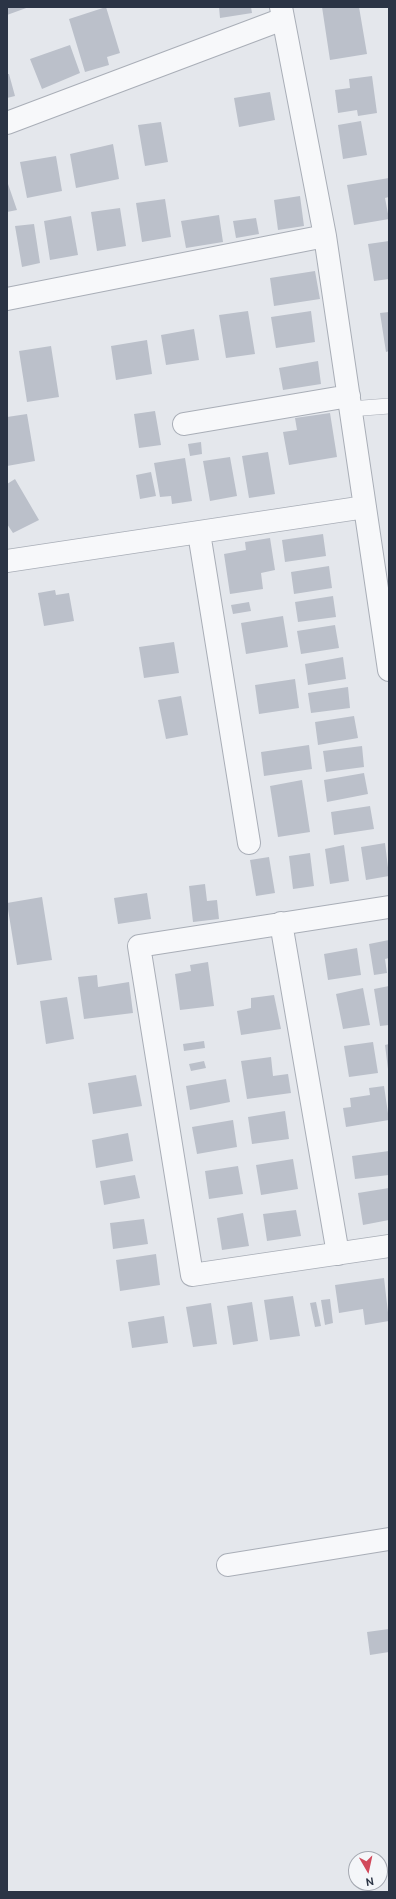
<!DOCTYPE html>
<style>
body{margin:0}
#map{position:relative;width:396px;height:1899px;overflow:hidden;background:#e4e7ec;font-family:Ubuntu,sans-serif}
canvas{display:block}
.frame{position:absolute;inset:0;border:8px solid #2b3445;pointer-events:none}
.north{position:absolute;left:348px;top:1851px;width:40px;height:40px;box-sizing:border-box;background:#f4f6f9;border:1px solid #a4a8b1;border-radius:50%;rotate:171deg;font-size:11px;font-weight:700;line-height:16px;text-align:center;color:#2b3445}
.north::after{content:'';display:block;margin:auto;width:14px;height:18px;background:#d1495b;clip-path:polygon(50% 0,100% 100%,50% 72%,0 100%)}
</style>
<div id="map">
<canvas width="396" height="1899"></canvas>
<div class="frame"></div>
<div class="north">N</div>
</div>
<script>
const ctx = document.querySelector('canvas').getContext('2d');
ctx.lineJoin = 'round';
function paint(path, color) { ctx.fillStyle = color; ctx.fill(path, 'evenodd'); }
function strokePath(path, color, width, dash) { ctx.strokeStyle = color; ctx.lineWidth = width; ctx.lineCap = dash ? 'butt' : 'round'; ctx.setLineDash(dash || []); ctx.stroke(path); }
const building = new Path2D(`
 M 7,7 L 29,7 L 7,15 Z
 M 106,7 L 120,53 L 107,57 L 109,65 L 85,72 L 69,19 Z
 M 219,7 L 251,7 L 252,13 L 220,18 Z
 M 322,7 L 359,7 L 367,54 L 330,60 Z
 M 70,45 L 80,73 L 42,89 L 30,59 Z
 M 7,74 L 9,74 L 15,96 L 7,98 Z
 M 372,76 L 377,113 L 358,116 L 357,110 L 338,113 L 335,90 L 350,88 L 349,79 Z
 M 270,92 L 275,120 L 239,127 L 234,98 Z
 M 361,121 L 367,155 L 343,159 L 338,125 Z
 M 161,122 L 168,162 L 145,166 L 138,125 Z
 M 113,144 L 119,179 L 76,188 L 70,154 Z
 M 56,156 L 62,191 L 27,198 L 20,162 Z
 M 389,178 L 389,197 L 385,198 L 389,219 L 354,225 L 347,185 Z
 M 7,181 L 17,210 L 7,212 Z
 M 300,196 L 304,226 L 278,230 L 274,200 Z
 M 165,199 L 171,237 L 142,242 L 136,203 Z
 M 120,208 L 126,246 L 97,251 L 91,212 Z
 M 219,215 L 223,242 L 186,248 L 181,221 Z
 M 71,216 L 78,255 L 50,260 L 44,221 Z
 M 256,218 L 259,234 L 236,238 L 233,221 Z
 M 34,224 L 40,263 L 22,267 L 15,226 Z
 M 389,241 L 389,279 L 374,281 L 368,244 Z
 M 315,271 L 320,299 L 274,306 L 270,278 Z
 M 248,311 L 255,354 L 226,358 L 219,315 Z
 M 311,311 L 315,342 L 276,348 L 271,317 Z
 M 389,312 L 389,351 L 386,352 L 380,313 Z
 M 194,329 L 199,360 L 166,365 L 161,335 Z
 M 147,340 L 152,374 L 116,380 L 111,346 Z
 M 51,346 L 59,397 L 27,402 L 19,351 Z
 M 318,361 L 321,384 L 283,390 L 279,368 Z
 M 155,411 L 161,445 L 139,448 L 134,414 Z
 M 330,413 L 337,457 L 289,465 L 283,432 L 297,430 L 295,418 Z
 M 27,414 L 35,461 L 7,466 L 7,417 Z
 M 201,442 L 202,454 L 190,456 L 188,444 Z
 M 268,452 L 275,494 L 249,498 L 242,456 Z
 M 230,457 L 237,496 L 210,501 L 203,461 Z
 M 185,458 L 192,501 L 172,504 L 171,496 L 160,497 L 154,463 Z
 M 151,472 L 156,496 L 140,499 L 136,475 Z
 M 15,479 L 39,520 L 13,533 L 7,524 L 7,484 Z
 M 323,534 L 326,556 L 285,562 L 282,540 Z
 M 270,538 L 275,570 L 261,573 L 263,589 L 230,594 L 224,554 L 246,550 L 245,542 Z
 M 329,566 L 332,588 L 294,594 L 291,572 Z
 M 55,590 L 56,595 L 69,593 L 74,621 L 44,626 L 38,593 Z
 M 333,596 L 336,617 L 298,622 L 295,602 Z
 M 249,602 L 251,611 L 233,614 L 231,605 Z
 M 283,616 L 288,647 L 246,654 L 241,623 Z
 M 335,625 L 339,648 L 301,654 L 297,631 Z
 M 174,642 L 179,673 L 144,678 L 139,647 Z
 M 343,657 L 346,679 L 308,685 L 305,664 Z
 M 295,679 L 299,708 L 259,714 L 255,685 Z
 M 348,687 L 350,708 L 311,713 L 308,693 Z
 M 181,696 L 188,735 L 166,739 L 158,700 Z
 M 354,716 L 358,738 L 318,745 L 315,722 Z
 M 309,745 L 312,769 L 264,776 L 261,752 Z
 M 362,746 L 364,767 L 326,772 L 323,751 Z
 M 364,773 L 368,794 L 327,802 L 324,780 Z
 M 302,780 L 310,832 L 278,837 L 270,786 Z
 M 370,806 L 374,829 L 334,835 L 331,812 Z
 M 385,843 L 389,876 L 366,880 L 361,847 Z
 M 344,845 L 349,881 L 330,884 L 325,849 Z
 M 310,853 L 314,886 L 293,889 L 289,856 Z
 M 269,857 L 275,893 L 256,896 L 250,860 Z
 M 205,884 L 207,901 L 217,900 L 219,919 L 193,922 L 189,886 Z
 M 147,893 L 151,919 L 118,924 L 114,898 Z
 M 42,897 L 52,960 L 17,965 L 7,903 Z
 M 389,940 L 389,958 L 385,959 L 387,973 L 374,975 L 369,944 Z
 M 357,948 L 361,975 L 328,980 L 324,954 Z
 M 208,962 L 214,1006 L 180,1010 L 175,974 L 191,971 L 190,965 Z
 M 97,975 L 98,987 L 129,982 L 133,1013 L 84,1019 L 78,977 Z
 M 389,986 L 389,1025 L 380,1026 L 374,989 Z
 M 363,988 L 370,1025 L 343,1029 L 336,994 Z
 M 274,995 L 281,1029 L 241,1035 L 237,1011 L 251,1008 L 251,998 Z
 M 67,997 L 74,1039 L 46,1044 L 40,1001 Z
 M 204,1041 L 205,1048 L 184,1051 L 183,1044 Z
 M 373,1042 L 378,1073 L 349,1077 L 344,1046 Z
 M 389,1044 L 389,1069 L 388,1069 L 385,1045 Z
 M 271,1057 L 273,1076 L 288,1074 L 291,1093 L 247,1099 L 241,1061 Z
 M 204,1061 L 206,1068 L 191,1071 L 189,1064 Z
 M 136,1075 L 142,1106 L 93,1114 L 88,1083 Z
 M 226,1079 L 230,1102 L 190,1110 L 186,1086 Z
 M 384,1086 L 389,1120 L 346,1127 L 343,1108 L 351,1107 L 350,1098 L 370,1095 L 369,1088 Z
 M 285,1111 L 289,1139 L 252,1144 L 248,1117 Z
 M 233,1120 L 237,1147 L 197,1154 L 192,1127 Z
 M 128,1133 L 133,1161 L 96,1168 L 92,1140 Z
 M 389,1151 L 389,1175 L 355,1179 L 352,1156 Z
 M 293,1159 L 298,1189 L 261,1195 L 256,1165 Z
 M 238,1166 L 243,1194 L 209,1199 L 205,1171 Z
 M 135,1175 L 140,1198 L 104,1205 L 100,1181 Z
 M 389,1188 L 389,1220 L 363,1225 L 358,1193 Z
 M 296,1210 L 301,1236 L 267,1241 L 263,1214 Z
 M 243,1213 L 249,1246 L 222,1250 L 217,1218 Z
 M 144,1219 L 148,1244 L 113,1249 L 110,1223 Z
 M 156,1254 L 160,1285 L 120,1291 L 116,1260 Z
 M 384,1278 L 389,1321 L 365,1325 L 363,1309 L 339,1313 L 335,1285 Z
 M 293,1296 L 300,1336 L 270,1340 L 264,1300 Z
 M 330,1299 L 333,1323 L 325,1325 L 321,1300 Z
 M 252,1302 L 258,1341 L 233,1345 L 227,1306 Z
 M 316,1302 L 321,1326 L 315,1327 L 310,1303 Z
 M 211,1303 L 217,1344 L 193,1347 L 186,1307 Z
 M 164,1316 L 168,1343 L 132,1348 L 128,1322 Z
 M 389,1629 L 389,1652 L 370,1655 L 367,1632 Z`);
const service = new Path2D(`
 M 350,409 L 389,406`);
const minor = new Path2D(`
 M 281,7 L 325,236 L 389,670
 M 7,123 L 283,19
 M 7,299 L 325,236
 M 184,424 L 349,396
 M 199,533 L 249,843
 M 7,561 L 365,507
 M 389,907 L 139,946 L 192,1275 L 389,1246
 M 281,923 L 338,1254
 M 228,1565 L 389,1539`);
paint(building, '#bbc0ca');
strokePath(service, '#a9aeb7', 16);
strokePath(minor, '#a9aeb7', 24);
strokePath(service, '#f7f8fa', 15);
strokePath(minor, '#f7f8fa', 22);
</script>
